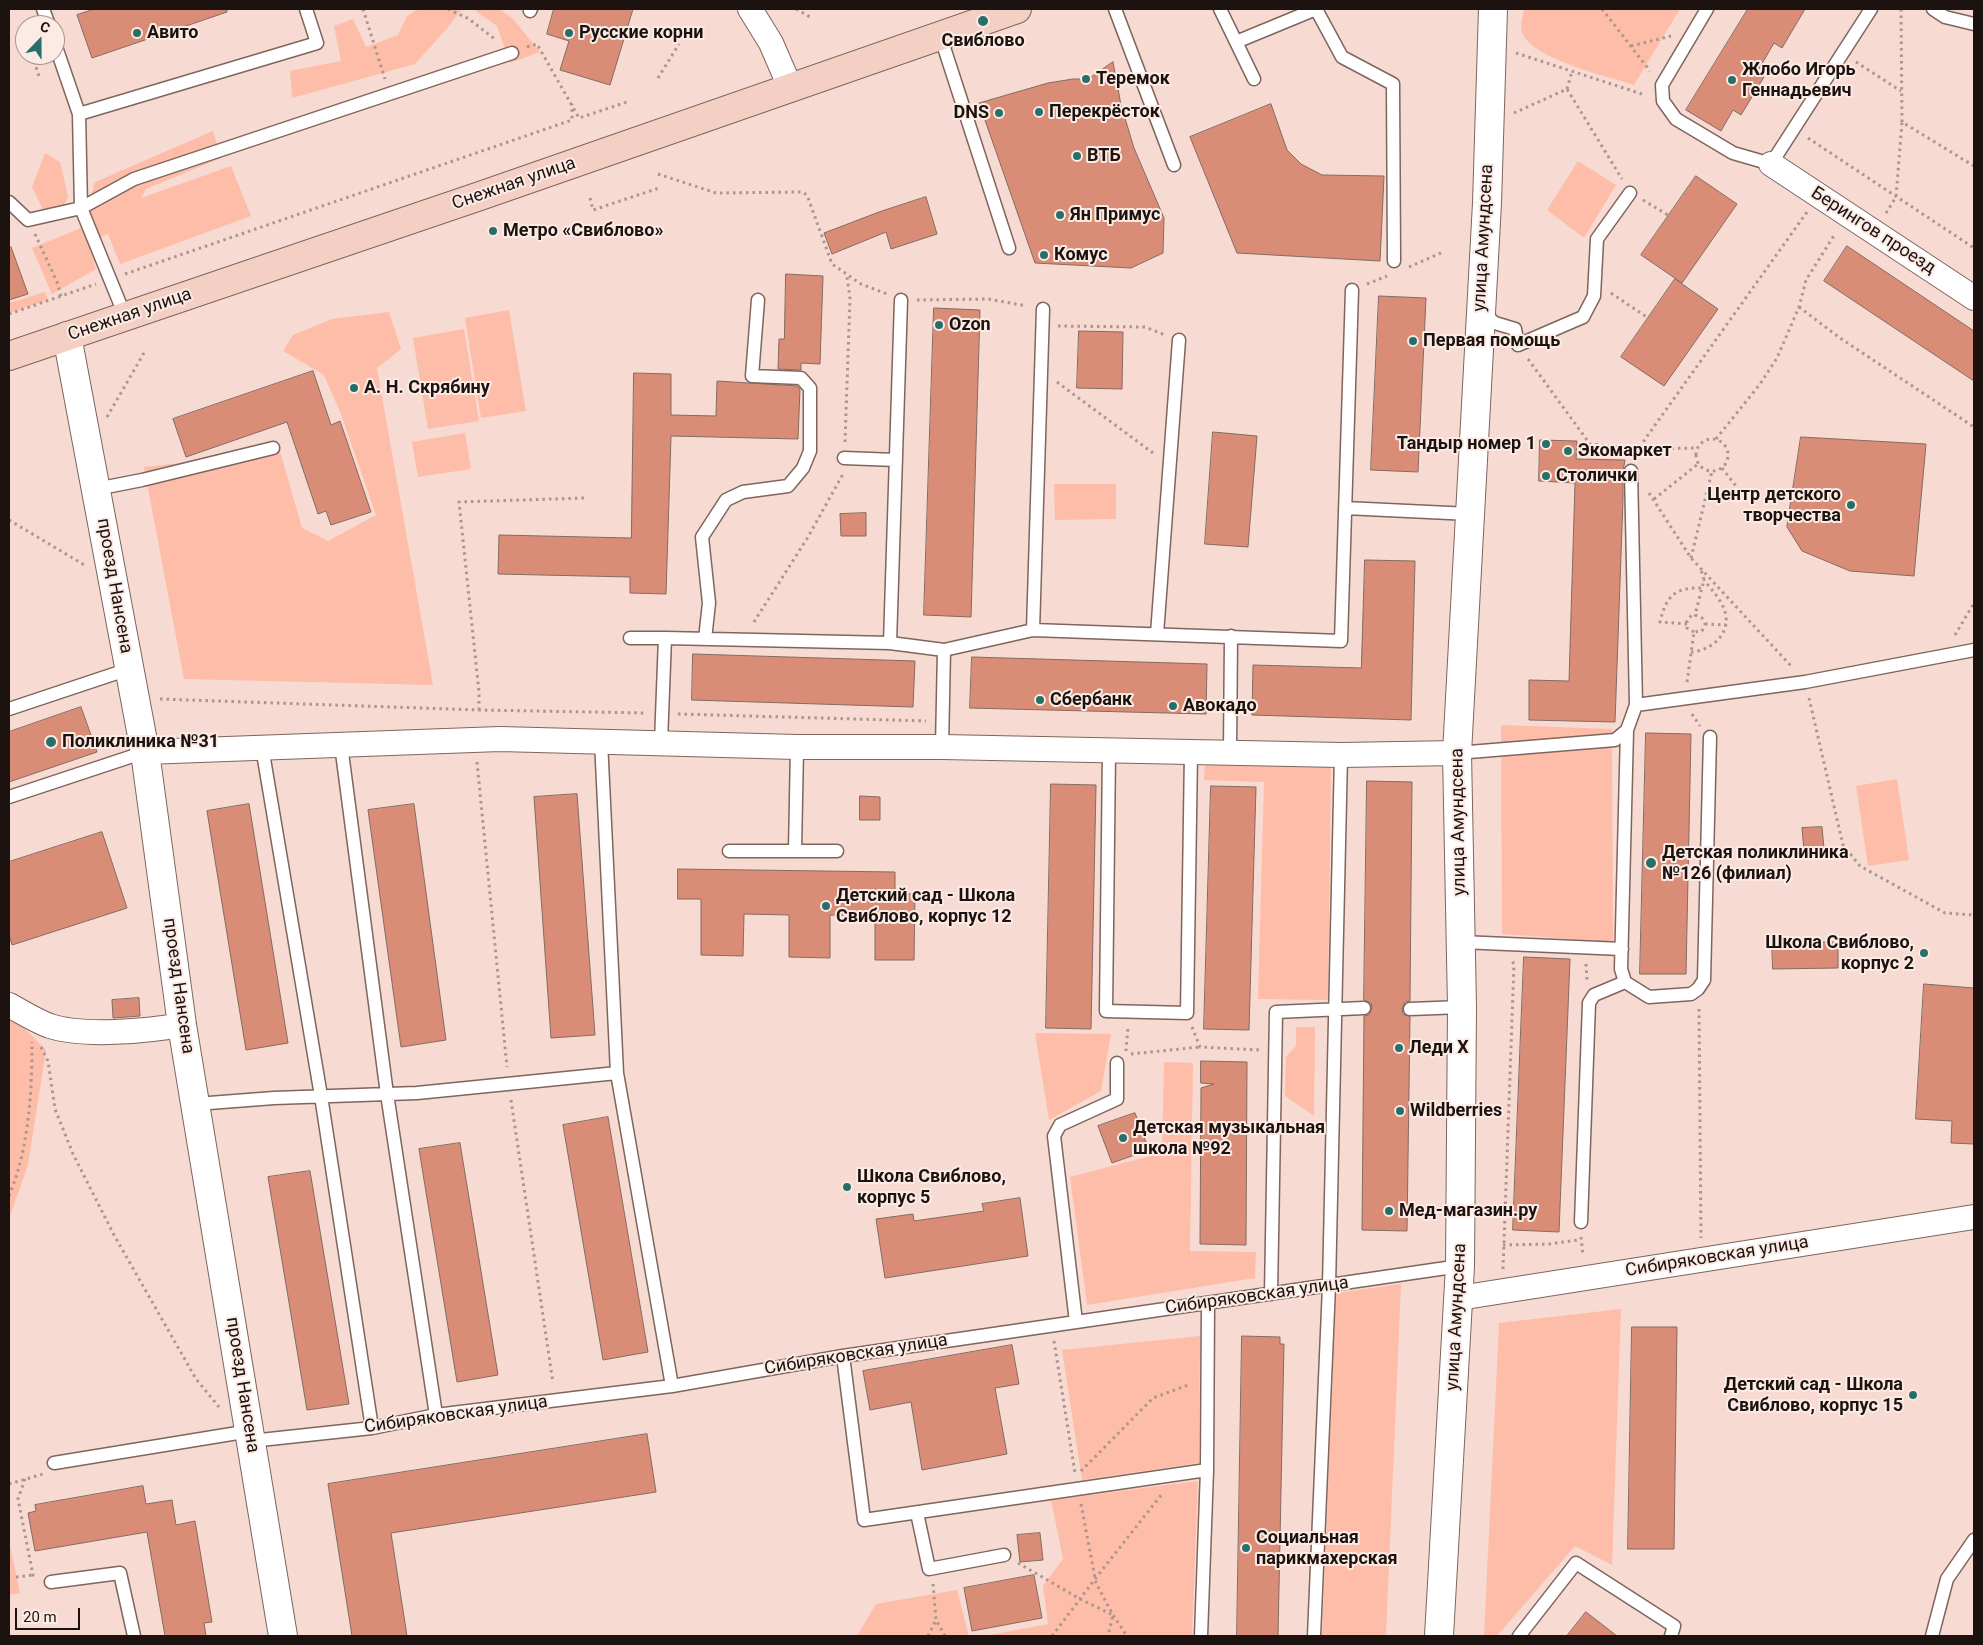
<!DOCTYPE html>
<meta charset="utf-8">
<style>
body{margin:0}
#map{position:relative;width:1983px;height:1645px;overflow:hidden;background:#f7dad1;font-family:Roboto,sans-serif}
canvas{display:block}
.frame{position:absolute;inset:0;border:10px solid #1c120f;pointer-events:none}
.north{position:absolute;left:15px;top:15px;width:50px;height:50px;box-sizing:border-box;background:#fceae4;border:1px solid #a2948f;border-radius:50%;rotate:22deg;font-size:14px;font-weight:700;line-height:20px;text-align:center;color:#1c120f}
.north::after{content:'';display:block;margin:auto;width:18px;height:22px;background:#276f68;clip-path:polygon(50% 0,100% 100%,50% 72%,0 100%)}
.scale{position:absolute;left:15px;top:1608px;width:65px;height:22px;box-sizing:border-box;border:2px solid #1c120f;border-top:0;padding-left:6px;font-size:15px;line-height:18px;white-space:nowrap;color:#1c120f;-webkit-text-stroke:4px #fceae4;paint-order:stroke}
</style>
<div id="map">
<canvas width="1983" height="1645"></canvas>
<div class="frame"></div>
<div class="north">С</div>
<div class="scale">20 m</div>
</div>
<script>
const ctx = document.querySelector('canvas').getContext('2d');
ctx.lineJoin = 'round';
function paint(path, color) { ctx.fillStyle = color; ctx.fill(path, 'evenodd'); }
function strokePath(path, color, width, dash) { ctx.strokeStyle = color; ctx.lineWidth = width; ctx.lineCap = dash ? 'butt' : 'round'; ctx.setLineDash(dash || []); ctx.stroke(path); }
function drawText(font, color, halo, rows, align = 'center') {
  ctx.font = font + ' Roboto,sans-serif'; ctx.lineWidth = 4; ctx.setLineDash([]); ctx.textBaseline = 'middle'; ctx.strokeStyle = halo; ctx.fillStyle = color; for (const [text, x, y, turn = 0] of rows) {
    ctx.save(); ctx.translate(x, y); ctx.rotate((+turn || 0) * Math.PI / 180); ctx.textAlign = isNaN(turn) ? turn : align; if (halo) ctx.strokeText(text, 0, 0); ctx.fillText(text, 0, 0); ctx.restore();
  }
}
const green = new Path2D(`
 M 418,9 L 462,9 L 449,26 L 415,64 L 292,98 L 290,71 L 341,61 L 334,26 L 353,19 L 366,47 L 398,35 L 407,16 Z
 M 473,9 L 500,9 L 514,20 L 540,52 L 510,63 L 497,26 Z
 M 1524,9 L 1680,9 L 1634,85 C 1607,76 1531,59 1522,32 C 1520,26 1523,15 1524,9 Z
 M 213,131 L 221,158 L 146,189 L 141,198 L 231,166 L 251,216 L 120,264 L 108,234 L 88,242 L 96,269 L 52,294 L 32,248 L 81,228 L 95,182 Z
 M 45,153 L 60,162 L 68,196 L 63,209 L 45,214 L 32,187 Z
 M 1578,161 L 1616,185 L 1584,238 L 1547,210 Z
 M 45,292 L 48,300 L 9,313 L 9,303 Z
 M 509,310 L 526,411 L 481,418 L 465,318 Z
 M 389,312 L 401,349 L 377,368 L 433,685 L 184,679 L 144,467 L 180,463 L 277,441 L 302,528 L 328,541 L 376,515 L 341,414 L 324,375 L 283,351 L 293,335 L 332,319 Z
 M 464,329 L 479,421 L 428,429 L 413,338 Z
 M 465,433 L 471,469 L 418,477 L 412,442 Z
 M 1054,484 L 1116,484 L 1116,519 L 1055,520 Z
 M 1501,725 L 1612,729 L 1613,942 L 1502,934 Z
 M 1205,761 L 1331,766 L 1328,1000 L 1258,999 L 1264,782 L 1204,780 Z
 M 1897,779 L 1909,860 L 1868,866 L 1856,786 Z
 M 9,1016 L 19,1023 L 46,1050 L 28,1165 L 9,1219 Z
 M 1296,1027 L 1315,1027 L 1314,1116 L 1285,1096 L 1286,1057 L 1296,1046 Z
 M 1035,1033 L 1111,1034 L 1101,1091 L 1049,1120 Z
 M 1164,1062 L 1193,1063 L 1190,1251 L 1256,1252 L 1255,1278 L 1087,1305 L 1070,1177 L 1162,1153 Z
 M 1401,1284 L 1386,1636 L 1322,1636 L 1336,1293 Z
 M 1621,1309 L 1612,1565 L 1575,1546 L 1497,1636 L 1484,1636 L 1499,1323 Z
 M 1200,1336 L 1199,1463 L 1082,1480 L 1062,1350 Z
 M 1198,1481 L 1192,1636 L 985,1636 L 1048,1624 L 1043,1586 L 1063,1559 L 1051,1500 Z
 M 9,1541 L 20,1593 L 9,1595 Z
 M 957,1590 L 969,1636 L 857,1636 L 876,1604 Z`);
const building = new Path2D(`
 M 95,9 L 227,9 L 227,12 L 92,58 L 77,15 Z
 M 554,9 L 633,9 L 610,85 L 560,70 L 569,41 L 547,34 Z
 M 1748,9 L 1805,9 L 1782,48 L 1774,43 L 1757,72 L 1764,77 L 1741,115 L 1733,110 L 1721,131 L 1686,110 Z
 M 1113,62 L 1121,105 L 1134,148 L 1164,218 L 1163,253 L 1131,268 L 1035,263 L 979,103 L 1048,83 L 1073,79 L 1088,79 Z
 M 1271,104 L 1287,150 L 1301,164 L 1322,175 L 1384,176 L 1380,261 L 1237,253 L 1190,137 Z
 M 1696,176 L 1737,204 L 1682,283 L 1641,255 Z
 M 926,197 L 937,234 L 891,249 L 886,232 L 832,254 L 824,233 L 879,212 Z
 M 1847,246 L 1974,331 L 1974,381 L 1824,281 Z
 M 9,247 L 11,247 L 28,294 L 9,300 Z
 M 786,274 L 823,276 L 820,364 L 801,363 L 801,370 L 778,369 L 779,339 L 784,339 Z
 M 1675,279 L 1718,309 L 1664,386 L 1621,357 Z
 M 1379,296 L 1426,298 L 1418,472 L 1371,470 Z
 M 934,308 L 980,310 L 971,617 L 924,615 Z
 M 1079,331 L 1123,332 L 1122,389 L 1077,388 Z
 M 313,371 L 331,425 L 340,421 L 371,512 L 331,525 L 326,511 L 318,514 L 287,422 L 186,457 L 173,419 Z
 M 634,373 L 671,374 L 671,415 L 716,416 L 717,381 L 797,386 L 800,389 L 798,439 L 671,436 L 666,594 L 630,593 L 630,577 L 498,574 L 499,535 L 631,538 Z
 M 1213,432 L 1257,436 L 1248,547 L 1205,544 Z
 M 1801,437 L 1926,444 L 1914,576 L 1850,571 L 1802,551 L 1787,527 Z
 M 1540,440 L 1577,441 L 1576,459 L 1625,460 L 1623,471 L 1623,499 L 1615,722 L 1529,720 L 1529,680 L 1569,681 L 1575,483 L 1539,481 Z
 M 866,513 L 866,536 L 841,536 L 840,514 Z
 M 1365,560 L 1415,561 L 1411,720 L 1252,715 L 1253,665 L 1361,668 Z
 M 693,654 L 915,661 L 913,707 L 692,700 Z
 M 972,657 L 1207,664 L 1206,714 L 970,708 Z
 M 81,707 L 97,752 L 9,782 L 9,732 Z
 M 1646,733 L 1691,734 L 1686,974 L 1640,974 Z
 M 1367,781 L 1412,782 L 1410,1001 L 1405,1002 L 1402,1009 L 1403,1014 L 1410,1017 L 1407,1231 L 1362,1230 L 1364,1016 L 1369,1015 L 1372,1008 L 1371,1003 L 1364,1000 Z
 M 1051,784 L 1096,785 L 1091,1029 L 1046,1028 Z
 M 1211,786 L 1256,787 L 1249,1030 L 1204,1029 Z
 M 577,794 L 595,1035 L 551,1038 L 534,797 Z
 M 860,796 L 880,797 L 880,820 L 860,820 Z
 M 249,804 L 288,1043 L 246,1050 L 207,811 Z
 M 414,804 L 446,1040 L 401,1047 L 368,810 Z
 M 1822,827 L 1824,848 L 1804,850 L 1802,828 Z
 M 102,832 L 127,908 L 12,945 L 9,935 L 9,862 Z
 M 678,869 L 895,872 L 895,894 L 915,894 L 914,960 L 875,960 L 875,916 L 830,915 L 830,958 L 789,957 L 789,915 L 744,914 L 743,956 L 701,955 L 701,899 L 678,899 Z
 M 1772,942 L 1838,942 L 1838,968 L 1773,969 Z
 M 1524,957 L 1570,959 L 1559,1232 L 1513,1230 Z
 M 1924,984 L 1974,988 L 1974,1144 L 1951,1143 L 1952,1121 L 1916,1119 Z
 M 139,998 L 140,1016 L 113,1018 L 112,1000 Z
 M 1201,1061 L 1247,1062 L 1246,1245 L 1200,1244 L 1201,1088 L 1214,1084 L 1201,1083 Z
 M 1135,1113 L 1149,1150 L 1112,1163 L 1098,1126 Z
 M 608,1117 L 648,1352 L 603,1360 L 563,1125 Z
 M 460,1143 L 498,1375 L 457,1382 L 419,1149 Z
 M 310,1171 L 349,1404 L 307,1410 L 268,1177 Z
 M 1020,1198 L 1028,1256 L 885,1278 L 876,1219 L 913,1214 L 914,1221 L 984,1211 L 982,1204 Z
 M 1632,1327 L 1677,1327 L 1674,1549 L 1628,1549 Z
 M 1242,1336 L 1280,1337 L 1280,1344 L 1284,1344 L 1278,1636 L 1237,1636 Z
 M 1012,1345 L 1019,1384 L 995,1388 L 1007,1454 L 922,1470 L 911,1402 L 870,1410 L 863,1371 Z
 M 647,1434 L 656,1492 L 391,1533 L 407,1636 L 352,1636 L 328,1484 Z
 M 143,1486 L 146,1504 L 172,1500 L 176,1525 L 195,1521 L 212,1622 L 204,1623 L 206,1636 L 165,1636 L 147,1532 L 35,1551 L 28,1513 L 36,1511 L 35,1505 Z
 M 1040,1533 L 1043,1560 L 1020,1562 L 1017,1535 Z
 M 1034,1575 L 1042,1618 L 972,1631 L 964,1588 Z
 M 1586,1612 L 1617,1636 L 1567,1636 Z`);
const path = new Path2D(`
 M 363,9 L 385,79
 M 448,9 L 469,19 L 496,40
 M 796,9 L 812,18
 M 1602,9 L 1650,71
 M 1901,9 L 1902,122 L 1974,166
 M 1631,46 L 1671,36
 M 527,47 L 537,44 L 579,118 L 627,102
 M 1516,53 L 1645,95
 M 32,55 L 39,76
 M 1856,62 L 1901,91
 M 658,78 L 679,44
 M 1567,89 L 1572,71
 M 1514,113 L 1567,89 L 1622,179
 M 1808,138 L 1974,248
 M 658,174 L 716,193 L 802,192 L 807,195 L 832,264 L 861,284 L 887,294
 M 590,198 L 593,210 L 659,188
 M 1643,200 L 1668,215
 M 1886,213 L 1896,197 L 1902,122
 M 35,234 L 57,282 L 61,296
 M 1409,267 L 1443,252
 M 125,274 L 572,120 L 572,104
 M 1367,284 L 1387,276
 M 1611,293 L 1648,318
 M 917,300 L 988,299 L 1027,306
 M 1799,307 L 1840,338 L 1974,427
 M 9,314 L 96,284
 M 1058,326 L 1145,327 L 1165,335
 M 1528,359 L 1590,444 L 1638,449 L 1807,212
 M 1057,382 L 1153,453
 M 107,417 L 144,353
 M1696 455a16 16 0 1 1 32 0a16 16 0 1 1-32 0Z
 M 1716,439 L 1760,384 L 1777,358 L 1799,307 L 1806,280 L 1835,234
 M 845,442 L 850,298 L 847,277
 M 1625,447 L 1627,456
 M 1639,449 L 1697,448
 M 1722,468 L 1736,486
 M 1649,493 L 1691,558 L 1792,667
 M 1654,499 L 1698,464
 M 9,520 L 86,566
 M 1691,558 L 1712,471
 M 754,622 L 808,537 L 843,474
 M 1687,624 L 1660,622 C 1666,596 1675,587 1702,588
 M 1705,624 L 1726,625
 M 1694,632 L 1687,628 L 1687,621 L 1691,616 L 1695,615
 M 1955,635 L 1974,603
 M 1691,652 C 1709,651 1728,637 1726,617 C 1725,604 1712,590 1704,580
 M 1687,682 L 1694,632 L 1702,631 L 1705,624 L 1702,618 L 1695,615 L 1704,580 L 1701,570
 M 1809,698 L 1843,845 L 1860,866 L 1945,913 L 1974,915
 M 160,699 L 479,710 L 647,713
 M 479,710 L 479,692 L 459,502 L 584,498
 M 678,714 L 926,721
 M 1692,714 L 1700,726
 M 477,762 L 507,1067
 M 1586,964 L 1587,980
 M 1699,1009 L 1701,1238
 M 1192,1027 L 1200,1047 L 1259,1050
 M 41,1047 L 48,1061 L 55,1109 L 73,1154 L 114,1235 L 196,1379 L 219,1407
 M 1126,1051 L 1128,1027
 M 1131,1054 L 1200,1047
 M 511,1100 L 553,1383
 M 9,1196 C 29,1148 32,1093 32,1042
 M 1581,1237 L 1583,1256
 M 1503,1245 L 1549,1244 L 1578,1240
 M 1503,1269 L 1514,964 L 1512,961
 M 1054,1341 L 1075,1473
 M 1081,1471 L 1153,1398 L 1191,1384
 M 25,1479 L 18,1499 L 33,1575 L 36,1576
 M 9,1484 L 43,1474
 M 1081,1504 L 1096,1583 L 1113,1615 L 1127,1636
 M 1018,1563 L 1080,1599 L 1113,1615 L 1108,1636
 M 16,1577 L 33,1575
 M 933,1584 L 936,1620 L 945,1636
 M 928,1636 L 936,1620
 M 1052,1636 L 1095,1579 L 1162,1494`);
const service = new Path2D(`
 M 43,9 L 49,25
 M 1115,9 L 1174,165
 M 1220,9 L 1254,79
 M 1316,9 L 1342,57 L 1393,84 L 1394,261
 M 1707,9 L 1662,85 L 1663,101 L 1676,119 L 1733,153 L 1771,164 L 1871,9
 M 1933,9 L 1945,17 L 1974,24
 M 530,11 L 531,9
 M 940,35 L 1009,248
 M 1236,42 L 1316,9
 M 55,44 L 79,114 L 81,208 L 134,179 L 512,53
 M 79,114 L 317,43 L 306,9
 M 9,202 L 28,220 L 81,208 L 125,316
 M 1482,312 L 1495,323 L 1515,329 L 1518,345 L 1583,317 L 1594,296 L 1597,239 L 1630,193
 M 844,458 L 896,460
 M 1631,471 L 1636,705
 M 96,489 L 142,480 L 273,448
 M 1345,508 L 1470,514
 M 1033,630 L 1043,309
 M 1157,634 L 1179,340
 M 630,638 L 665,638
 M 705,639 L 709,603 L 702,537 L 726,500 L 743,492 L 788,486 L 803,468 L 810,451 L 810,388 L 801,378 L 752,376 L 758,300
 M 890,643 L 901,300
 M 9,709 L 129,669
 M 1627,730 L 1621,969 L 1625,982 L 1649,997 L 1691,994 L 1698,989 L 1704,980 L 1710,737
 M 601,741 L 617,1073 L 672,1386
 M 661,742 L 665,638 L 890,643 L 944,650 L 1033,630 L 1341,641 L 1352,290
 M 341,745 L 387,1094 L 436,1415
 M 262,747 L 321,1096 L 372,1428
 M 942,747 L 944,650
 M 1109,751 L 1106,1011 L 1187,1013 L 1191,752
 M 1230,752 L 1231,636
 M 1457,753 L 1615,740 L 1627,730 L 1636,705 L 1805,682 L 1974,650
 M 9,797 L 145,752
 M 729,851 L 837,851
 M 795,851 L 797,747
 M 1461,942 L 1622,949
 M 1410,1009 L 1462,1007
 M 196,1104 L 274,1098 L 417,1093 L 617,1073
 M 1581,1222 L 1589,1003 L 1594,995 L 1625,982
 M 1271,1294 L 1276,1012 L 1364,1008
 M 1076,1322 L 1054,1136 L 1060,1125 L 1117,1099 L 1117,1063
 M 843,1356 L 864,1520 L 1207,1470 L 1208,1303
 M 251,1441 L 372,1428 L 436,1415 L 672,1386 L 843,1356 L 1460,1266
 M 54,1463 L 250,1431
 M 917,1513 L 929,1569 L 1004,1555
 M 51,1582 L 120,1573 L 134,1636
 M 1201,1636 L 1207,1470
 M 1314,1636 L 1329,1286 L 1341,755
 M 1519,1636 L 1576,1563 L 1674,1626 L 1671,1636
 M 1932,1636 L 1947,1579 L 1974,1540`);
const minor = new Path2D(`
 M 750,9 L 771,43 L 790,87
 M 1771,164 L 1974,298
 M 145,752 L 500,739 L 797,747 L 942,747 L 1191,752 L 1341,755 L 1457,753
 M 9,1005 C 22,1012 36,1021 50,1026 C 84,1037 147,1031 182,1025
 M 1459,1298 L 1974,1217`);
const tertiary = new Path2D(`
 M 67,336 L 145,752 L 182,1025 L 283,1636
 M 1439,1636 L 1460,1266 L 1462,1007 L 1457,753 L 1487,203 L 1493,9`);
const secondary = new Path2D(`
 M 9,356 L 480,196 L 1017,9`);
const markers = [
 [983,21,6,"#276f68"],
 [137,33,5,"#276f68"],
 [569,33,5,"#276f68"],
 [1086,79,5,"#276f68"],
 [1732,80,5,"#276f68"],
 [1039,112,5,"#276f68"],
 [999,113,5,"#276f68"],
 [1077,156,5,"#276f68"],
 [1060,215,5,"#276f68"],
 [493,231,5,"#276f68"],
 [1044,255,5,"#276f68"],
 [939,325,5,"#276f68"],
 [1413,341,5,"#276f68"],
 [354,388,5,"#276f68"],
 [1546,444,5,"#276f68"],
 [1568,451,5,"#276f68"],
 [1546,476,5,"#276f68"],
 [1851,505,5,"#276f68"],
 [1040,700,5,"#276f68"],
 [1173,706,5,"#276f68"],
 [51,742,6,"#276f68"],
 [1651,863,6,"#276f68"],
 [826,906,5,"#276f68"],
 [1924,953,5,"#276f68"],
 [1399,1048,5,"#276f68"],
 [1400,1111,5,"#276f68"],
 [1123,1138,5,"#276f68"],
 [847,1187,5,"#276f68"],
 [1389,1211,5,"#276f68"],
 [1913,1395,5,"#276f68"],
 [1246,1548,5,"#276f68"]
];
const poiNames = [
 ["Авито",147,33],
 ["Русские корни",579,33],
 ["Свиблово",983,41,"center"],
 ["Жлобо Игорь",1742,70],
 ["Геннадьевич",1742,91],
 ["Теремок",1096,79],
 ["Перекрёсток",1049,112],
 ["DNS",989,113,"right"],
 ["ВТБ",1087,156],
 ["Ян Примус",1070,215],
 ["Метро «Свиблово»",503,231],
 ["Комус",1054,255],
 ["Ozon",949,325],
 ["Первая помощь",1423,341],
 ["А. Н. Скрябину",364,388],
 ["Тандыр номер 1",1536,444,"right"],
 ["Экомаркет",1578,451],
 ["Столички",1556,476],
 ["Центр детского",1841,495,"right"],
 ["творчества",1841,516,"right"],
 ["Сбербанк",1050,700],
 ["Авокадо",1183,706],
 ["Поликлиника №31",62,742],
 ["Детская поликлиника",1662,853],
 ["№126 (филиал)",1662,874],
 ["Детский сад - Школа",836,896],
 ["Свиблово, корпус 12",836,917],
 ["Школа Свиблово,",1914,943,"right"],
 ["корпус 2",1914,964,"right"],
 ["Леди Х",1409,1048],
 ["Wildberries",1410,1111],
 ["Детская музыкальная",1133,1128],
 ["школа №92",1133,1149],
 ["Школа Свиблово,",857,1177],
 ["корпус 5",857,1198],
 ["Мед-магазин.ру",1399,1211],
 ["Детский сад - Школа",1903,1385,"right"],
 ["Свиблово, корпус 15",1903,1406,"right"],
 ["Социальная",1256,1538],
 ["парикмахерская",1256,1559]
];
const streetNames = [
 ["Снежная улица",514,184,-19],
 ["Берингов проезд",1873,231,33],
 ["улица Амундсена",1484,238,-87],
 ["Снежная улица",130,315,-19],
 ["проезд Нансена",114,586,80],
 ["улица Амундсена",1459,822,-91],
 ["проезд Нансена",178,986,82],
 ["Сибиряковская улица",1717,1257,-9],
 ["Сибиряковская улица",1257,1296,-8],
 ["улица Амундсена",1457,1317,-87],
 ["Сибиряковская улица",856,1355,-9],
 ["проезд Нансена",242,1385,81],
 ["Сибиряковская улица",456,1415,-8]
];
paint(green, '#febda9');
paint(building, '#da8d76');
strokePath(building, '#846a62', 1);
strokePath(service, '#7e655d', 15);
strokePath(minor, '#7e655d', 26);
strokePath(tertiary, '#7e655d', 30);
strokePath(secondary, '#7e655d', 30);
strokePath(path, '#ab958e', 3, [2.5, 4]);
strokePath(service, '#fff', 12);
strokePath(minor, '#fff', 24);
strokePath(tertiary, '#fff', 28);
strokePath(secondary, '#f4cfc4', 28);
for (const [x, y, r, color] of markers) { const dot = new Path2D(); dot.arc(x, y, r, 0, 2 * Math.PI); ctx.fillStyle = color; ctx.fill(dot); strokePath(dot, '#fceae4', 2); }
drawText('bold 18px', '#1c120f', '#fceae4', poiNames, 'left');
drawText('18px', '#1c120f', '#fceae4', streetNames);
</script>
